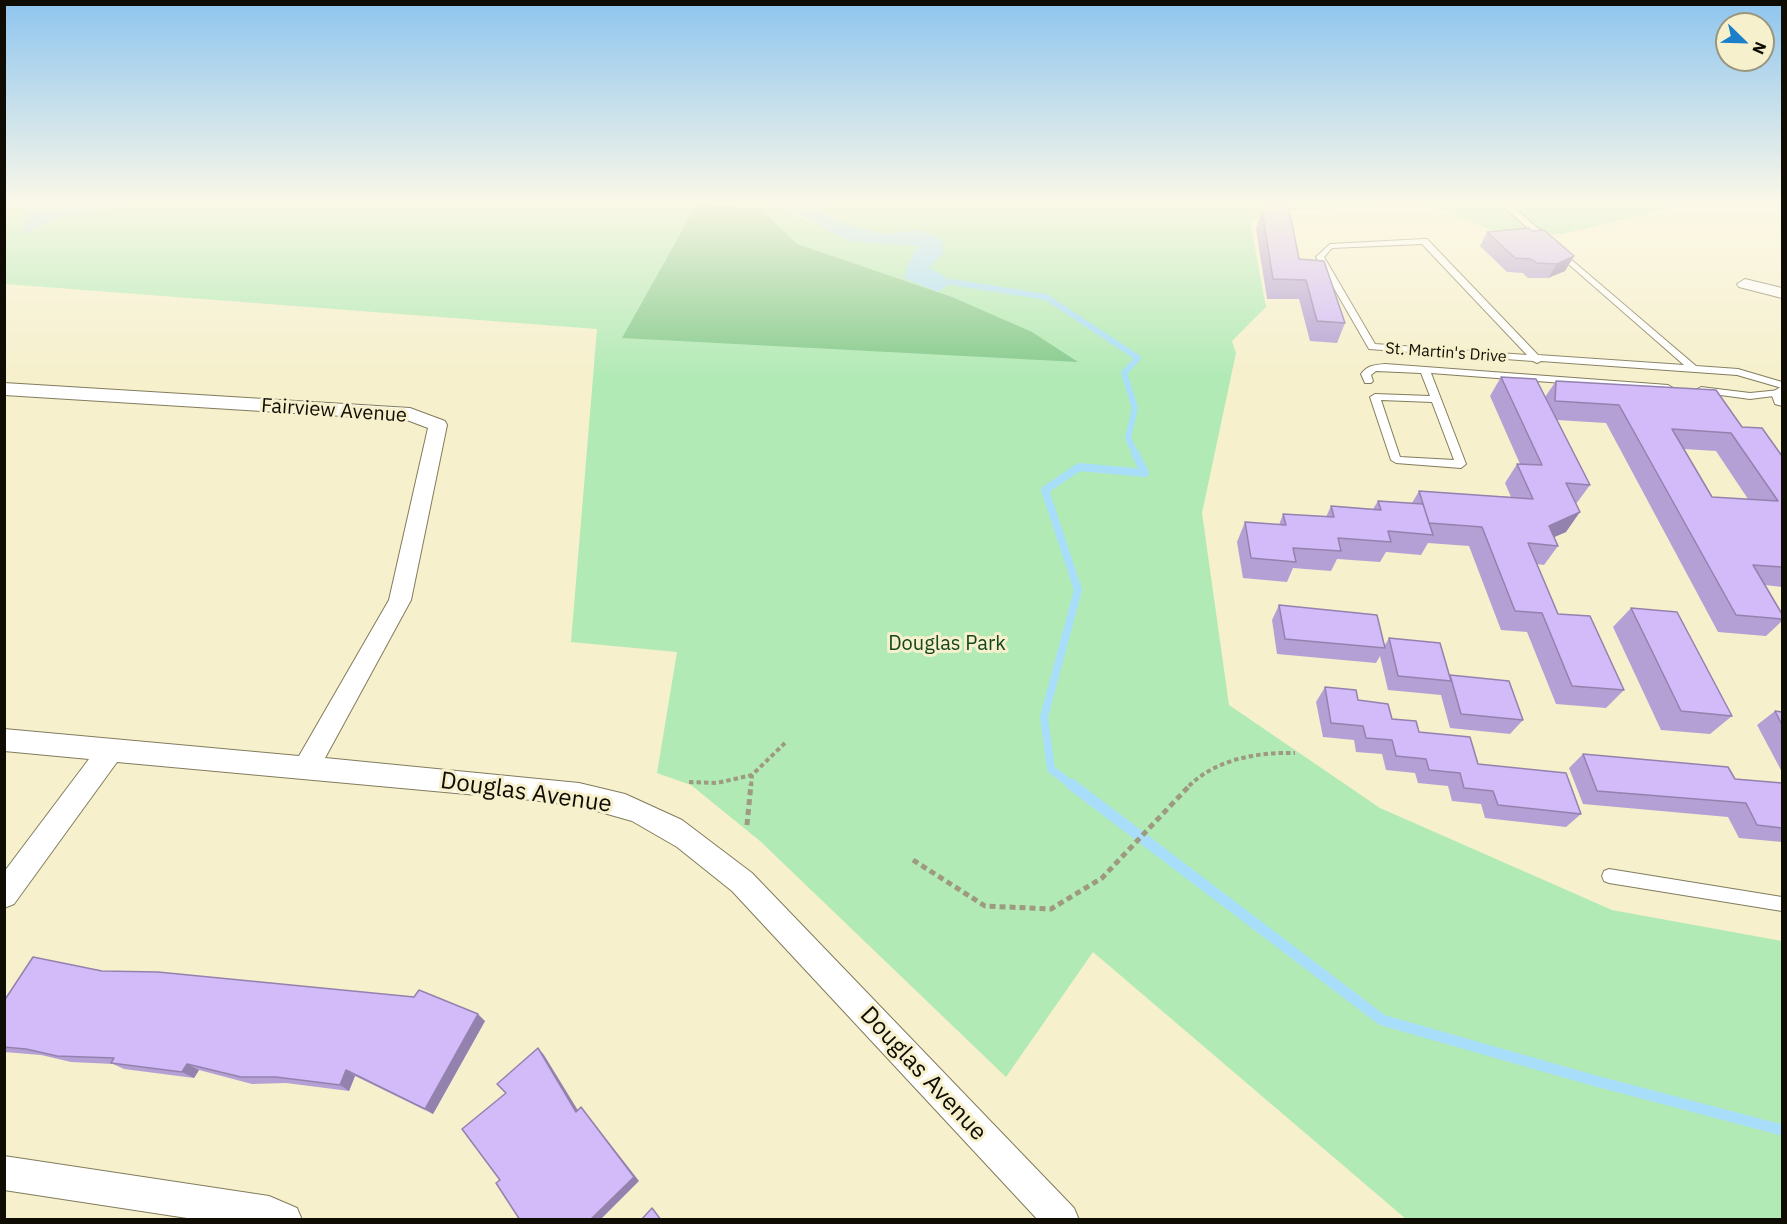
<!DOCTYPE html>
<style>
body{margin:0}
#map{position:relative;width:1787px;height:1224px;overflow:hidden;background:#f6f0cd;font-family:"IBM Plex Sans",sans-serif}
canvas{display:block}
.frame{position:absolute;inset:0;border:6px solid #0f0d03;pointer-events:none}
.north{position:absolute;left:1715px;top:12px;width:60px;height:60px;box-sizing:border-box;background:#f6f0cd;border:2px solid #9a957c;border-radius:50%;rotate:113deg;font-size:16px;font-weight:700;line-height:24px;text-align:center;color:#0f0d03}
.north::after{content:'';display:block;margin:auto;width:21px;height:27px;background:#1b7fca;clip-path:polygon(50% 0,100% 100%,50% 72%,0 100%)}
</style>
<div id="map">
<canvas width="1787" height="1224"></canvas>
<div class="frame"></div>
<div class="north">N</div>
</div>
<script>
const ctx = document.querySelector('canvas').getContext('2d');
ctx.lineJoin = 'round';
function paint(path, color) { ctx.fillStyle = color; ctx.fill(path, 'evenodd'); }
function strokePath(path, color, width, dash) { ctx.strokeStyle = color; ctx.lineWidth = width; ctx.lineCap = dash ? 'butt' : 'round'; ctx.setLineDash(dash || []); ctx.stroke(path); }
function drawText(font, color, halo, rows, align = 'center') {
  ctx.font = font + ' "IBM Plex Sans",sans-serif'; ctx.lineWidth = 6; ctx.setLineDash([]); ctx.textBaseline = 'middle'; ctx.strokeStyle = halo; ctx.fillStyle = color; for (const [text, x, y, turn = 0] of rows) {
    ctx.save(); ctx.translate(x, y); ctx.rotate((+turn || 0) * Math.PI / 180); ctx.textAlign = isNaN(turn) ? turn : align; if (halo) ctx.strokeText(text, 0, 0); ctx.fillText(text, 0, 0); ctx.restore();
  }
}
const green = new Path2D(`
 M 4,204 L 778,204 L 811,223 L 834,220 L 816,204 L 1418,204 L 1281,211 L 1250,221 L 1266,307 L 1232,341 L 1236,353 L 1202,513 L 1229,705 L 1380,808 L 1612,910 L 1782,941 L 1782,1219 L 1406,1219 L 1093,952 L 1006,1077 L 760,841 L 691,785 L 657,773 L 677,652 L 571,642 L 597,329 L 5,284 Z
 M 1426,204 L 1673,204 L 1676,207 L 1562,234 L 1507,236 Z`);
const forest = new Path2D(`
 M 697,204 L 760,208 L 797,244 L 952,297 L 1032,332 L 1078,362 L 622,338 Z`);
const water = new Path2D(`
 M 31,204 L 123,204 L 121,209 L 62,216 L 22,235 Z
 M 778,204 L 816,204 L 835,221 L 883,234 L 919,230 L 942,240 L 944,253 L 929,267 L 952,282 L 938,292 L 904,278 L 910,260 L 918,246 L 849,241 Z`);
const streamFar2 = new Path2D(`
 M 952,282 L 1046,297 L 1138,358 L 1124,373 L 1135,408 L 1128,438 L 1136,455`);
const streamFar1 = new Path2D(`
 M 1073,786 L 1051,769 L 1044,717 L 1078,590 L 1045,490 L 1079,467 L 1145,473 L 1135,453`);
const stream = new Path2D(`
 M 1071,784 L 1382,1020 L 1592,1080 L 1782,1130`);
const pathFar1 = new Path2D(`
 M 689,782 L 717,783 L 752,775
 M 751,786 L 752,775 L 787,741
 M 1189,786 C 1216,759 1258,752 1295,753`);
const path = new Path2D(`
 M 747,825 L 751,784
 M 913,860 L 985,906 L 1051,909 L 1102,878 L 1191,784`);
const service = new Path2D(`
 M 1501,204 L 1510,204 L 1550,239 L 1550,243 L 1544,243 Z
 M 1424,239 L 1427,239 L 1538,355 L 1684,365 L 1557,254 L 1556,252 L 1560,250 L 1696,366 L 1738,369 L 1782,382 L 1782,388 L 1737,375 L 1541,361 L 1537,363 L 1533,361 L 1369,349 L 1316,257 L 1330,244 ZM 1422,244 L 1527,355 L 1375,344 L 1324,257 L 1332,248 Z
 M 1385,364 L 1668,385 L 1673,388 L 1668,391 L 1431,373 L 1466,464 L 1461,468 L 1396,463 L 1391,460 L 1370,397 L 1375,394 L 1430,396 L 1421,373 L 1376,371 L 1371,375 L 1373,381 L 1371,383 L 1365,383 L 1361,374 C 1368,365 1374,365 1385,364 ZM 1381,400 L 1432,402 L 1454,460 L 1400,457 Z
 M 1701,387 L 1750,393 L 1780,390 L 1782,391 L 1782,395 L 1750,399 L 1698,392 L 1696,390 Z
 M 1609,869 L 1782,897 L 1782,911 L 1609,883 L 1604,881 L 1602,876 L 1604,871 Z`);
const minor = new Path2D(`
 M 1745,279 L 1782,288 L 1782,298 L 1739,287 L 1737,284 Z
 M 4,383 L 410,408 L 445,421 L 447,425 L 411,600 L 325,758 L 579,783 L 625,794 L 682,820 L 752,873 L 1074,1208 L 1079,1220 L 1038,1220 L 732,891 L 677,847 L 632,821 L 579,806 L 532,800 L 117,762 L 14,904 L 4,908 L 4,872 L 89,759 L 4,751 L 4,729 L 299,756 L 389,600 L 428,428 L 407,420 L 4,395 Z
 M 1782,386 L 1782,406 L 1775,404 L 1771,393 Z
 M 4,1156 L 269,1196 L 297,1208 L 302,1220 L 200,1220 L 4,1190 Z`);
const wall = new Path2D(`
 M 1262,210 L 1345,323 L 1337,343 L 1310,341 L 1299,299 L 1267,299 L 1256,229 Z
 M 1532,231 L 1574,256 L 1565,271 L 1548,278 L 1528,278 L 1523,273 L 1507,272 L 1480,246 L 1487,232 Z
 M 1501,377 L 1545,397 L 1556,381 L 1742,427 L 1782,456 L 1782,587 L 1765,585 L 1782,614 L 1782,621 L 1766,636 L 1718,632 L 1606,423 L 1557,420 L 1590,485 L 1576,504 L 1566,532 L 1554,537 L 1558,546 L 1544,565 L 1537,564 L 1558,614 L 1624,690 L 1606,708 L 1556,704 L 1527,632 L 1501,630 L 1469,546 L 1428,543 L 1421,555 L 1386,552 L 1380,562 L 1337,559 L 1331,571 L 1293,568 L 1287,582 L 1243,578 L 1237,542 L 1245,522 L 1279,525 L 1283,514 L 1326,517 L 1331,506 L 1373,509 L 1378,501 L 1412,503 L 1419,491 L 1511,497 L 1505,483 L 1517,464 L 1520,464 L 1490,396 ZM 1684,449 L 1716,451 L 1748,499 L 1712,497 Z
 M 1279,605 L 1385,645 L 1389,638 L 1523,720 L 1510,734 L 1450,728 L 1441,695 L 1388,690 L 1380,656 L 1376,663 L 1277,654 L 1272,620 Z
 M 1631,608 L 1732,716 L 1710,734 L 1661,730 L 1613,627 Z
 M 1325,687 L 1358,700 L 1392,719 L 1419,732 L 1478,764 L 1581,814 L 1566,827 L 1485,818 L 1481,804 L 1452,801 L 1448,786 L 1418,783 L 1415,773 L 1386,770 L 1382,754 L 1356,752 L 1354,740 L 1323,737 L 1316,702 Z
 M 1775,711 L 1782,712 L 1782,772 L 1757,725 Z
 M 1583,754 L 1735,779 L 1782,783 L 1782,842 L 1739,838 L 1728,817 L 1583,804 L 1569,768 Z
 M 102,971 L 485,1021 L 433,1114 L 355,1076 L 349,1091 L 286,1083 L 252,1084 L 199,1070 L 194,1078 L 124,1069 L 113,1064 L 71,1062 L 41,1055 L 4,1052 L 4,1001 Z`);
const shadedWall = new Path2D(`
 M 1574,256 L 1565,271 L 1548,278 L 1557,264 Z
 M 1580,512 L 1566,532 L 1538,544 L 1549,526 Z
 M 478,1014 L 485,1021 L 433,1114 L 425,1109 Z
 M 538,1048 L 544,1055 L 582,1117 L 576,1112 Z
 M 187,1064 L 199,1070 L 194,1078 L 182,1072 Z
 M 346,1070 L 355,1076 L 349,1091 L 340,1085 Z
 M 581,1107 L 586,1113 L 639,1181 L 600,1220 L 590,1220 Z`);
const building = new Path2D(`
 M 1270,204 L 1288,204 L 1299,259 L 1324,261 L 1345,323 L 1317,321 L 1306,280 L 1273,279 L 1262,210 Z
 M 1529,228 L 1532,231 L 1544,230 L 1574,256 L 1557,264 L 1537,263 L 1531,259 L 1515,258 L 1487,232 Z
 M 1501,377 L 1536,379 L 1590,485 L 1566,483 L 1580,512 L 1549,526 L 1558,546 L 1528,543 L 1558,614 L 1590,616 L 1624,690 L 1572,686 L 1542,613 L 1515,611 L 1482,527 L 1429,523 L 1419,491 L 1533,499 L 1517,464 L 1542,465 Z
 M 1556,381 L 1716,390 L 1742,427 L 1762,428 L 1782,456 L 1782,567 L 1753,565 L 1782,614 L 1782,619 L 1736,615 L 1619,405 L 1555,401 ZM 1672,429 L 1731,433 L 1778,501 L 1712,497 Z
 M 1378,501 L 1423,504 L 1433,535 L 1388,531 L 1391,542 L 1338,538 L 1341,551 L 1293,548 L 1296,562 L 1251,558 L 1245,522 L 1286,525 L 1283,514 L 1334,517 L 1331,506 L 1381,510 Z
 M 1279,605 L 1377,615 L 1385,648 L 1285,639 Z
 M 1631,608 L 1677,612 L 1732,716 L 1681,711 Z
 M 1389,638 L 1440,643 L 1451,681 L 1398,676 Z
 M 1450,675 L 1509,681 L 1523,720 L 1461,714 Z
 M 1325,687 L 1356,690 L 1358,700 L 1388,704 L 1392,719 L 1416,721 L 1419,732 L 1470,737 L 1478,764 L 1566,773 L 1581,814 L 1498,805 L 1493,791 L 1464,788 L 1460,773 L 1429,770 L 1426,759 L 1396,756 L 1392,740 L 1366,738 L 1363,726 L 1331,723 Z
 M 1775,711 L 1782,712 L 1782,725 Z
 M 1583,754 L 1728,767 L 1735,779 L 1782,783 L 1782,828 L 1757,825 L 1746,803 L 1597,791 Z
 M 33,957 L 102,971 L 158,972 L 414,997 L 419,990 L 478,1014 L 425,1109 L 346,1070 L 340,1085 L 276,1077 L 241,1077 L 187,1064 L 182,1072 L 111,1063 L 114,1058 L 57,1056 L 26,1049 L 4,1047 L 4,1001 Z
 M 538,1048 L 576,1112 L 581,1107 L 634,1177 L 590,1220 L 520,1220 L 496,1183 L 500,1180 L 462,1129 L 506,1093 L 497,1084 Z
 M 652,1208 L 661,1220 L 641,1220 Z`);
const farStreetnames = [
 ["St. Martin's Drive",1446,353,4]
];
const streetNames = [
 ["Fairview Avenue",334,411,4]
];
const parkNames = [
 ["Douglas Park",947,644]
];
const nearStreetnames = [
 ["Douglas Avenue",526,793,8],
 ["Douglas Avenue",923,1074,47]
];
paint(green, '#b2eab6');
paint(forest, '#85ca8c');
paint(water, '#a8def9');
strokePath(streamFar2, '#a8def9', 6);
strokePath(streamFar1, '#a8def9', 8);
strokePath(stream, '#a8def9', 11);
strokePath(service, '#827c5d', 2);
strokePath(minor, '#827c5d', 2);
strokePath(pathFar1, '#9e9a80', 4, [4.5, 3]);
strokePath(path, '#9e9a80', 5, [6, 4]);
paint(service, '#fff');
paint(minor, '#fff');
paint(wall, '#b5a0d5');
paint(shadedWall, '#9482ae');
paint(building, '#d3baf8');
strokePath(building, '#9482ae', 1.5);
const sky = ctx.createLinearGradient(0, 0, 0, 376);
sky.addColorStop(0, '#8ec5ef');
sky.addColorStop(0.54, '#fbf8e8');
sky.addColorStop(1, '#fbf8e800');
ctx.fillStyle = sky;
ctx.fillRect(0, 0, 1787, 376);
drawText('16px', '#0f0d03', '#f6f0cd', farStreetnames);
drawText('20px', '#0f0d03', '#f6f0cd', streetNames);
drawText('20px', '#15461e', '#f6f0cd', parkNames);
drawText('24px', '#0f0d03', '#f6f0cd', nearStreetnames);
</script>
